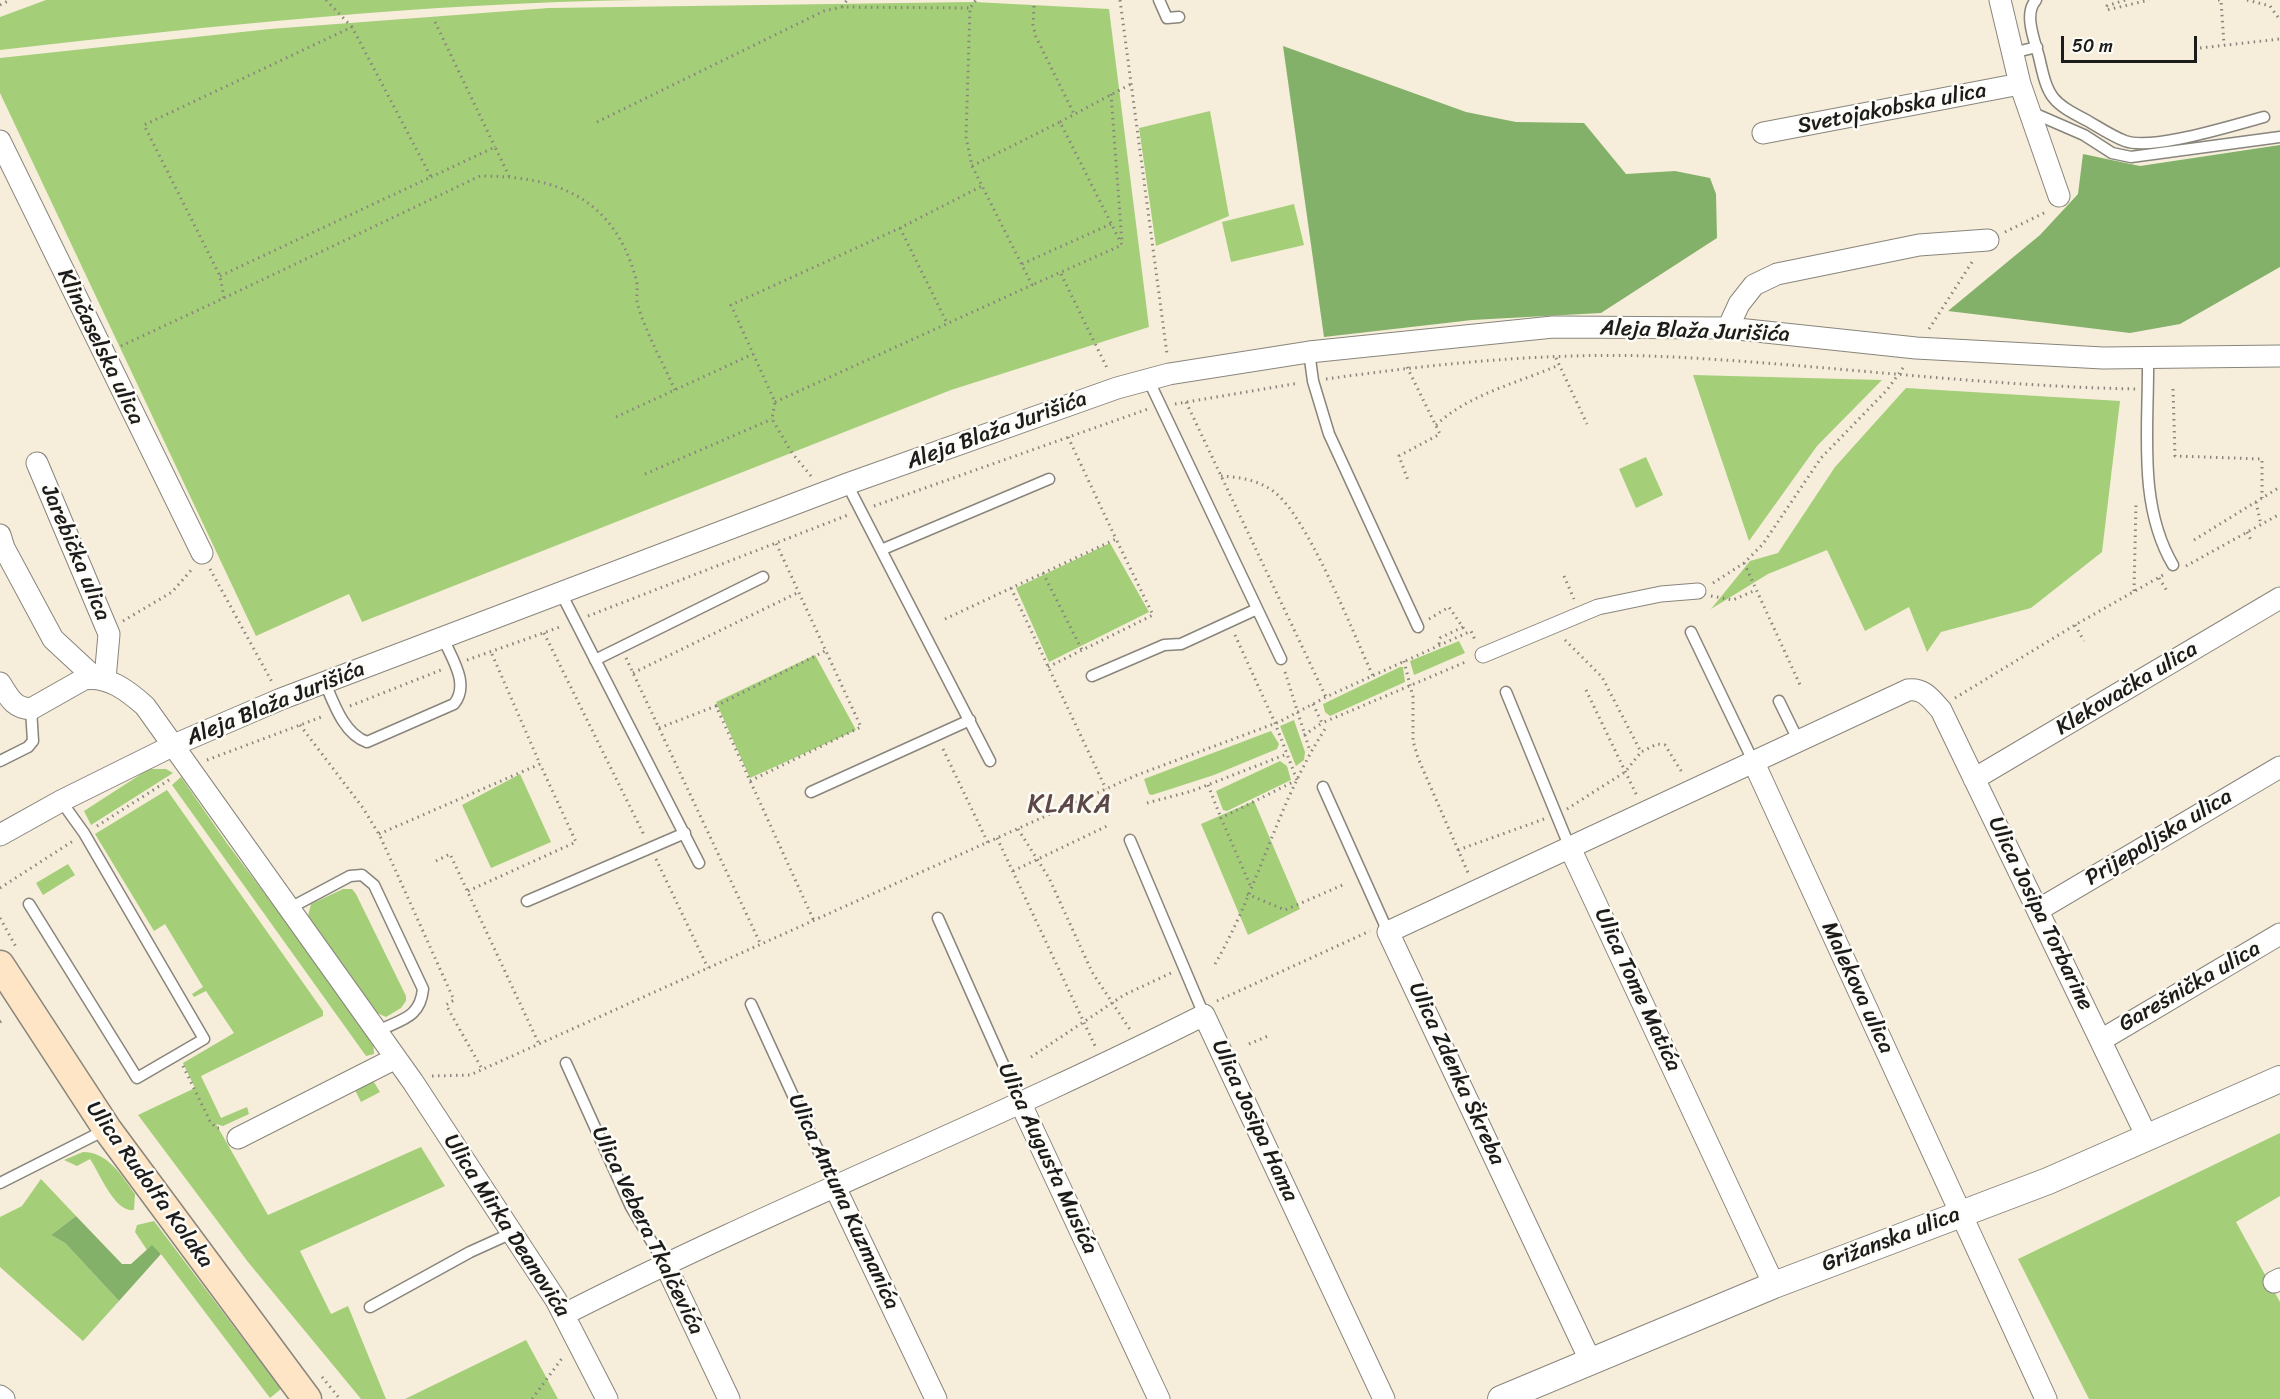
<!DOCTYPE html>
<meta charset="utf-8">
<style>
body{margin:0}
#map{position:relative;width:2280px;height:1399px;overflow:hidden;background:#f6eedb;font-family:Sriracha,sans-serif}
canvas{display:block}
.scale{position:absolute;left:2061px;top:36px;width:136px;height:27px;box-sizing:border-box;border:3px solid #1c1c1c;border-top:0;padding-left:8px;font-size:18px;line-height:21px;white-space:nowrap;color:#1c1c1c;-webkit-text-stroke:4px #fdfcf7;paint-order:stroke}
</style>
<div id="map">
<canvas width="2280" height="1399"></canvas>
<div class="scale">50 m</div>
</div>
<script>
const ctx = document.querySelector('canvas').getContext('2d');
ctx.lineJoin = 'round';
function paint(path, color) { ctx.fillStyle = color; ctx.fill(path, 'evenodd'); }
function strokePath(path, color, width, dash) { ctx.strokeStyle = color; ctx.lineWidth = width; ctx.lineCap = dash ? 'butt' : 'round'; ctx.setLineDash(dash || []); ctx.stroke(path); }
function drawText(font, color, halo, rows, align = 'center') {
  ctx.font = font + ' Sriracha,sans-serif'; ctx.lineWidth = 5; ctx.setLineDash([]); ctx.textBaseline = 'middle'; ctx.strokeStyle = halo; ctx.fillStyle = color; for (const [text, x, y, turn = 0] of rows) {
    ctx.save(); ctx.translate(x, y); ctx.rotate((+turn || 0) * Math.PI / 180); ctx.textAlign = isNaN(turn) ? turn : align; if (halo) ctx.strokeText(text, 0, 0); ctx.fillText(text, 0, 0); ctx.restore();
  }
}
const green = new Path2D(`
 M 46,0 L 639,0 C 425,3 212,26 0,50 L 0,17 Z
 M 974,2 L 1109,9 L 1149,327 L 951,390 L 362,622 L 349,594 L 256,636 L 0,93 L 0,58 L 270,29 L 549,8 Z
 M 1210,111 L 1229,216 L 1156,246 L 1139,128 Z
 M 1294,204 L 1304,245 L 1231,262 L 1222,222 Z
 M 1693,375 L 1882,380 L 1817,446 L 1749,541 Z
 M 1906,388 L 2120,401 L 2102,552 L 2031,608 L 1941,632 L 1927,652 L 1909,607 L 1865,631 L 1827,550 L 1768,574 L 1711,609 L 1750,561 L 1778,553 L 1835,467 Z
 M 1646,457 L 1663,495 L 1636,508 L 1619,469 Z
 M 1110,543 L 1149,612 L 1049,662 L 1016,588 Z
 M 1459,641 L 1465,653 L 1414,675 L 1410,661 Z
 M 815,655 L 856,730 L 750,778 L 716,702 Z
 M 1400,667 L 1403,667 L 1405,682 L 1330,716 L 1325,712 L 1323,704 Z
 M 1294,720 L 1305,752 L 1304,760 L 1296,766 L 1280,726 Z
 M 1271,731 L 1279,744 L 1277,749 L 1214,775 L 1152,795 L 1149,794 L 1144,779 Z
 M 1280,761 L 1287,766 L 1291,780 L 1227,811 L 1223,810 L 1216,791 Z
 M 149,769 L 166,769 L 173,773 L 91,825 L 84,811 Z
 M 520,774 L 551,842 L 491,868 L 462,805 Z
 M 181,777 L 226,842 L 373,1038 L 374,1054 L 366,1056 L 172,785 Z
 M 167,790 L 323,1011 L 323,1016 L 201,1076 L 221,1118 L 247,1107 L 249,1114 L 223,1126 L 216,1124 L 268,1215 L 421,1147 L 445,1186 L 300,1251 L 331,1314 L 348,1306 L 386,1399 L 361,1399 L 248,1262 L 138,1115 L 195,1088 L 183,1063 L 234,1033 L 206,991 L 194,997 L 192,994 L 203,987 L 165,924 L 154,931 L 95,834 Z
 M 1254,801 L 1300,909 L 1248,935 L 1201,824 Z
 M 68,864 L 75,875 L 43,895 L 36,883 Z
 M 343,889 L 352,889 L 356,894 L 406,996 L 406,1001 L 401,1008 L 386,1017 L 375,1012 L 307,920 L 311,904 Z
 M 372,1079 L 380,1092 L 361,1102 L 354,1088 Z
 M 2280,1133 L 2280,1196 L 2236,1222 L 2280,1302 L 2280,1399 L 2089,1399 L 2018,1259 Z
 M 83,1152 C 108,1152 121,1175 135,1194 L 134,1210 C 115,1213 100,1174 90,1159 L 77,1166 L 64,1160 Z
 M 41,1179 L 76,1216 L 51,1235 L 65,1243 L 119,1301 L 83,1341 L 0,1267 L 0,1217 L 22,1206 Z
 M 154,1221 L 281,1389 L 270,1398 L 161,1254 L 152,1246 L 147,1250 L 135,1232 L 137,1225 Z
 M 526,1340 L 558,1399 L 405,1399 Z`);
const forest = new Path2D(`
 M 1283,46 L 1466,112 L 1516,122 L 1584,123 L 1626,174 L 1675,171 L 1710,178 L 1716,194 L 1717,238 L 1601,313 L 1472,320 L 1324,337 Z
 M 2280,145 L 2280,267 L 2180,324 L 2130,333 L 1948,311 L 2040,235 L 2078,194 L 2083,154 L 2140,166 Z
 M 76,1216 L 122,1264 L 131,1264 L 152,1245 L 161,1254 L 119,1301 L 65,1243 L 51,1235 Z`);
const path = new Path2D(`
 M 326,0 L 352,27
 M 1120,0 L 1167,354
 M 2125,0 L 2107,6 L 2107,10 L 2149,0
 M 2218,0 L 2221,0 L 2224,45
 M 2247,0 L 2270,6 L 2280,20
 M 0,5 L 10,0
 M 1034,6 L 1033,25 L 1036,37 L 1074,114
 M 842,7 L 847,0
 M 435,22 L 495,147
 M 2200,48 L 2280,39
 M 1111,94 L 1122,243
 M 597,122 L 824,11 L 842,7 L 970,8
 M 1060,122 L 1131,84
 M 972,166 L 1060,122 L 1122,245 L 1032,285
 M 431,177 L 495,147 L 509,176
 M 900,228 L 948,325
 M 2005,232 L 2048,211
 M 1022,264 L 1111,224
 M 1061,274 L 1108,370
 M 224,298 L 480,176 C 558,176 614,198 636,279 C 639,288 635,298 638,306 C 647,335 663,363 675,390
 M 1929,329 L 1974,259
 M 121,346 L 224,298 L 220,276 L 144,125 L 352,27 L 431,177 L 220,276
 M 1556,358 L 1587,424
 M 1407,367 L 1440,434 L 1399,456 L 1409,483
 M 1326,379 C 1441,363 1558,351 1674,357 C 1828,365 1981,386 2136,389
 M 2173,389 L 2175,456 L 2262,459 L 2262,498
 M 775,402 L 1032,285 L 972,166 L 966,137 L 970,8 L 976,0
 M 1186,402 L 1326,697
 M 1175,404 L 1299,383
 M 616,417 L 753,354
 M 1436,425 C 1469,394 1518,383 1559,365
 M 645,474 L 772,419
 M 811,476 L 792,453 L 772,419 L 775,402 L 731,305 L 900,228 L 982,186
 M 1221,476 C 1239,477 1258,480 1273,491 C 1307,515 1353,633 1373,676
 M 2256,502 L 2261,525
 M 874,506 L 1148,409
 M 2247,532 L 2251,540
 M 2194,540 L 2280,487
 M 1744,563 L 1801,687
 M 2186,566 L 2280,514
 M 210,569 L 272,682
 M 1043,573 L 1082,650
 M 1564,576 L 1574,599
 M 2159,578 L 2167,591
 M 1713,583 L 1744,563 L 1763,544 L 1821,458 L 1887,390 L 1905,365
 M 1011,588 L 1106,789
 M 2134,591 L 2136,503
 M 1711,596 L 1733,600 L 1756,590
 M 588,616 L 848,515
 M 945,619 L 1116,539 L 1068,437
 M 1429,619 L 1449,607 L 1466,632
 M 123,621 L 172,592 L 193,568
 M 2075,625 L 2084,641
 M 544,633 L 645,837
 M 1235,635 L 1275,723 L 1297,780
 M 1565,640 L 1602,677 L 1641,752 L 1657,744 L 1665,745 L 1683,774
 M 1439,644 L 1440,638 L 1463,627
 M 626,658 L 761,945
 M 467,660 L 563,626
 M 1404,661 L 1413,697 L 1413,741 L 1418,758 L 1469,875
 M 1048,667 L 1153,615 L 1116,539
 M 1285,672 L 1310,751
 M 633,673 L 799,592
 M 1586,690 L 1637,796
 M 1955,698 L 2075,625 L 2163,575
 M 1313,704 L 1322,723 L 1468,661
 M 350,706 L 441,670
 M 716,706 L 825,651
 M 300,725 L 363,808 L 380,836 L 454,1000 L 446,1005 L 482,1069
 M 659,728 L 716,706 L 814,921
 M 1304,735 L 1322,723
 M 943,749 L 988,843
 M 207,760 L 324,716
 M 750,781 L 861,727 L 776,543
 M 1208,785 L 1221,818
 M 1147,803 L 1192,791 L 1287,754
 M 1567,809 L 1625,772 L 1641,752
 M 97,826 L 172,778
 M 1018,829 L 1049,878 L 1092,972 L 1131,1031
 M 379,834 L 540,764 L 491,652
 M 997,838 L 1096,1048
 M 1458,850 L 1544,819
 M 656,859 L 708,968
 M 436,861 L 450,854 L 539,1044
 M 1013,871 L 1107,826
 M 1250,885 L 1221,818 L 1295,781
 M 0,888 L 73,841
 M 468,891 L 576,842 L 540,764
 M 1247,894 L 1285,910 L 1345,884
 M 0,918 L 16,947
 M 1215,964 C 1259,888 1278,800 1327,726
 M 1217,1001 L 1370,931
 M 0,1022 L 4,1020
 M 1249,1044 L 1268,1036
 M 1031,1057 L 1124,995 L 1171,973
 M 183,1066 L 210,1121 L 216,1128 L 223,1128
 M 432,1076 L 470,1075 L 1137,775 L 1279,722 L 1326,697 L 1471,631 L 1476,642
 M 322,1377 L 340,1399
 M 532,1399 L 563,1357`);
const service = new Path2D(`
 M 1159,0 L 1167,18 L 1179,17
 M 2036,0 C 2023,14 2035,41 2039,57 C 2048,98 2051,102 2088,121 C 2100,128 2112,136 2125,141 C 2153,151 2233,125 2264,117
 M 2012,53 L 2037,47
 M 2031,112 L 2084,135 L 2112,153 L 2131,157 L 2280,137
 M 1309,352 L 1313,381 L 1329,434 L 1418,627
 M 2148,358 C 2149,427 2137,504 2173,565
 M 1148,379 L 1281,659
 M 847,484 L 990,761
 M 881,550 L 1049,479
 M 560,591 L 699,863
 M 1691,632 L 1754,763
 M 595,660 L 763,577
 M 1092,676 L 1164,645 L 1181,644 L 1257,609
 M 325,683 C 334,704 344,734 367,742 L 454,704 C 470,684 452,659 443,638
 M 1506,692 L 1570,848
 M 1779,701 L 1799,742
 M 0,761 L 28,747 L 33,741 L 31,709
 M 1323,787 L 1388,932
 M 811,792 L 970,720
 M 1130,840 L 1204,1015
 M 527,901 L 685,833
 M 29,904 L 137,1078 L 204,1039 L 84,833 L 61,801
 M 290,908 L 350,876 L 362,875 L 374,885 L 423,989 C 420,1018 402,1019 378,1031
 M 938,918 L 1020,1102
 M 751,1004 L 834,1185
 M 566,1063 L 631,1207 L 666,1266
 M 0,1183 L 107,1129
 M 370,1307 L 470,1252 L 512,1233`);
const pedestrian = new Path2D(`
 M 1483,655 L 1598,607 L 1661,594 L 1698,591`);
const minor = new Path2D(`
 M 2000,0 L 2020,84 L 2059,196
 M 1763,133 L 2020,84
 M 0,141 L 202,553
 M 1728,328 L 1739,304 L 1754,285 L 1777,274 L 1919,245 L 1988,240
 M 37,463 L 109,634 L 105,679
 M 0,535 L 4,548 L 53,639 L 94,677
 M 0,683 C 9,697 13,708 31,709 L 84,679 C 108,675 128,691 145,706 L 413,1082 L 556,1300 L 607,1399
 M 1754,763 L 2046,1399
 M 1974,779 L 2280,598
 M 0,835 L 61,801 L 174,745 L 281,699 L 847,484 L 1117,388 L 1169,374 L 1309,352 L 1553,327 L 1728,328 L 1916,348 L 2103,358 L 2280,356
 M 1570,848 L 1774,1285
 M 2038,910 L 2280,767
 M 2101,1040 L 2280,934
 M 1020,1102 L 1159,1399
 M 238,1138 L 396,1058
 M 834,1185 L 936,1399
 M 666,1266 L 729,1399
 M 2274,1282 L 2280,1279
 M 565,1314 C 775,1207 994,1121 1204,1015 L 1384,1399
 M 1590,1360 L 1388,932 L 1908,690 C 1924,688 1931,699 1941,710 L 2148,1139
 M 0,1396 L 4,1399`);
const tertiary = new Path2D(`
 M 1501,1399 L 1774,1285 L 2048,1181 L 2280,1079`);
const secondary = new Path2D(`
 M 0,965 L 107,1129 L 307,1399`);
const streetNames = [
 ["Svetojakobska ulica",1892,109,-11],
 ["Aleja Blaža Jurišića",1695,332,2],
 ["Klinčaselska ulica",100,347,64],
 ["Aleja Blaža Jurišića",997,431,-20],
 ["Jarebička ulica",75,553,67],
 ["Klekovačka ulica",2127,689,-31],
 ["Aleja Blaža Jurišića",276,704,-22],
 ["Prijepoljska ulica",2159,838,-31],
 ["Ulica Josipa Torbarine",2040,914,64],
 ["Garešnička ulica",2190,987,-30],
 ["Malekova ulica",1857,988,65],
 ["Ulica Tome Matića",1637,990,65],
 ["Ulica Zdenka Škreba",1456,1074,65],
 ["Ulica Josipa Hama",1254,1121,65],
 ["Ulica Augusta Musića",1047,1159,65],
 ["Ulica Rudolfa Kolaka",149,1185,54],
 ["Ulica Antuna Kuzmanića",843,1202,65],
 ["Ulica Mirka Deanovića",506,1226,57],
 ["Ulica Vebera Tkalčevića",647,1231,64],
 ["Grižanska ulica",1891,1240,-21]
];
const quarterNames = [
 ["KLAKA",1070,805]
];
paint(green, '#a5ce79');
paint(forest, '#84b169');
strokePath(service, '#89857c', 13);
strokePath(pedestrian, '#89857c', 17);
strokePath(minor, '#89857c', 23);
strokePath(tertiary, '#89857c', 28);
strokePath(secondary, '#89857c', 31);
strokePath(path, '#89857c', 3, [1.5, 4.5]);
strokePath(service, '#fff', 10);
strokePath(pedestrian, '#fff', 15);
strokePath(minor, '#fff', 21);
strokePath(tertiary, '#fff', 26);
strokePath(secondary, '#fde5c5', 28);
drawText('22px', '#1c1c1c', '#fdfcf7', streetNames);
ctx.letterSpacing = '1.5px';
drawText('26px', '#5c4846', '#fdfcf7', quarterNames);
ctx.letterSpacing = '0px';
</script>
